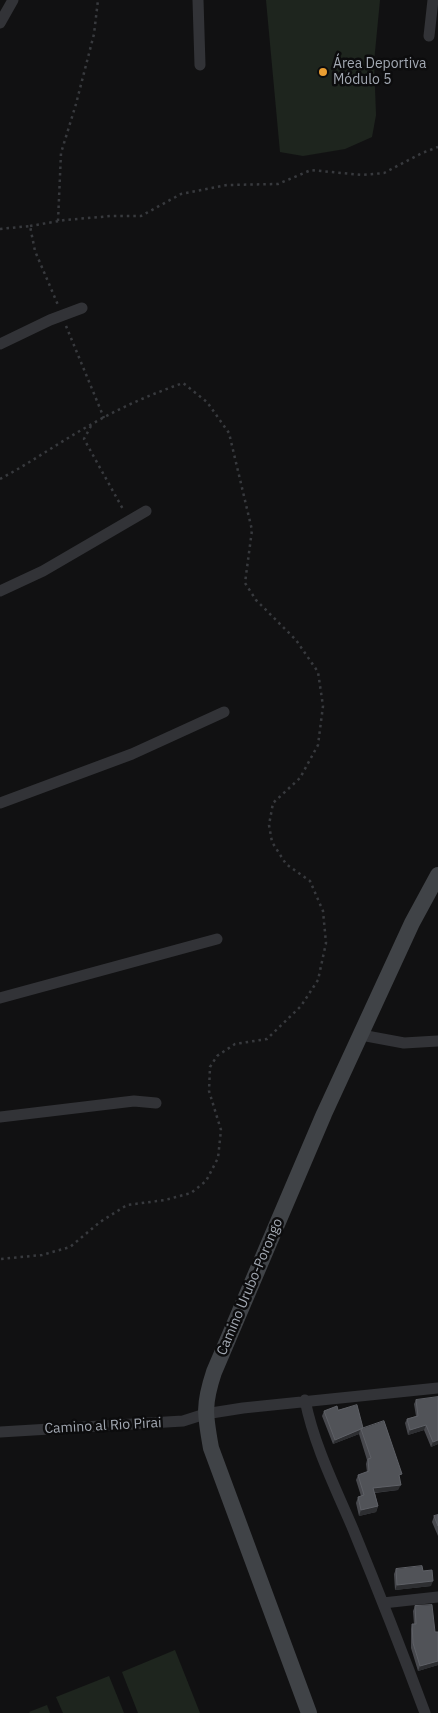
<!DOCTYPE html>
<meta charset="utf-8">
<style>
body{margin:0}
canvas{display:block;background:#111112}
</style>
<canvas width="438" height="1713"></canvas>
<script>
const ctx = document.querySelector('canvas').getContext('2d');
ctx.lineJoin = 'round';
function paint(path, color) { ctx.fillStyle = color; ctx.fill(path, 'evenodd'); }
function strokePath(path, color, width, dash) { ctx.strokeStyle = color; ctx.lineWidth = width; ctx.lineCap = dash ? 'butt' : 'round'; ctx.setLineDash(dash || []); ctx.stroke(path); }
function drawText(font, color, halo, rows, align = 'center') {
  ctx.font = font + ' "IBM Plex Sans",sans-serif'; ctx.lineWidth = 5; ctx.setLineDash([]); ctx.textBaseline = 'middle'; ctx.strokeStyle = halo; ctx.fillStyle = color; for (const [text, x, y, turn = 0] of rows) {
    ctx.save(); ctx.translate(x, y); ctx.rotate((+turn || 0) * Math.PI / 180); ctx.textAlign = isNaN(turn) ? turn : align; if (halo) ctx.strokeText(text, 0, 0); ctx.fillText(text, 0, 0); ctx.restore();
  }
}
const green = new Path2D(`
 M 266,0 L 380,0 L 374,62 L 376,115 L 372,137 L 345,149 L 303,156 L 280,152 Z
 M 175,1650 L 200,1713 L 138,1713 L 122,1672 Z
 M 109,1676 L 124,1713 L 63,1713 L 56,1697 Z
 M 47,1705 L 50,1713 L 30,1713 L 29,1712 Z`);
const path = new Path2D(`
 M 58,221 L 61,153 L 76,104 L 94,34 L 98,0
 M 30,226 L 65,220 L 111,216 L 141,216 L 181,194 L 227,185 L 278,184 L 311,170 L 362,175 L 384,173 L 422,153 L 438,147
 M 0,229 L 30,226 L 35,251 L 58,305
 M 66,326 L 104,418
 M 91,426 L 84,439 L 124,511
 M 0,479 C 32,462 61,441 92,424 C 121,407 152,394 183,383 L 207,402 L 229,433 L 252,530 L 245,583 L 256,600 L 296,640 L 318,672 L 323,706 L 318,745 L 300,778 L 273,803 L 269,825 L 272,842 L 286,864 L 310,881 L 323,911 L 326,943 L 318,980 L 301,1006 L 267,1039 L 235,1044 L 217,1056 L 210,1067 L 209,1091 L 221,1130 L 218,1158 L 206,1181 L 191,1193 L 165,1200 L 127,1205 L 100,1222 L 70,1247 L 42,1255 L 0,1259`);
const minor = new Path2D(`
 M 198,0 L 200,65
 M 0,23 L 13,0
 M 429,36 L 433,0
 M 0,344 L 50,320 L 82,308
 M 0,591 L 43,571 L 146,511
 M 0,803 L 132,754 L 224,712
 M 0,998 L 217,939
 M 361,1035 L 404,1043 L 438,1041
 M 0,1117 L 134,1101 L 156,1103
 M 305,1400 C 314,1445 335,1487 353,1529 C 378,1590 402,1651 425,1713
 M 0,1432 L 183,1421 L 205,1414 L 243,1408 L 438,1388
 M 383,1603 L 438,1597`);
const secondary = new Path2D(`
 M 309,1713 L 211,1448 C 205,1415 203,1405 214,1372 L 324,1114 L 412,923 L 438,875`);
const wall = new Path2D(`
 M 438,1397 L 438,1444 L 431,1447 L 424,1430 L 408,1435 L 405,1423 L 407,1419 L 416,1416 L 414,1404 L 416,1400 Z
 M 338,1410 L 363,1428 L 400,1479 L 398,1490 L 375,1493 L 378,1506 L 376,1512 L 359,1516 L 356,1503 L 358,1497 L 361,1496 L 356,1480 L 358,1475 L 367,1472 L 366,1464 L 367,1460 L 359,1434 L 333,1444 L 322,1416 L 324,1411 Z
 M 438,1515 L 438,1536 L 432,1522 L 434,1516 Z
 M 396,1569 L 423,1571 L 431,1586 L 395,1590 L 394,1574 Z
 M 415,1606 L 435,1632 L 438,1632 L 438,1665 L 418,1671 L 411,1648 L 411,1629 L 412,1624 L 414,1624 L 413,1611 Z`);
const shadedWall = new Path2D(`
 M 426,1425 L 424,1430 L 408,1435 L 410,1430 Z
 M 360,1430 L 359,1434 L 333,1444 L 335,1440 Z
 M 438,1440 L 438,1444 L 431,1447 L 433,1442 Z
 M 401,1485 L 398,1490 L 371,1493 L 373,1488 Z
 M 378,1506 L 376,1512 L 359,1516 L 361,1510 Z
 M 433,1581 L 431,1586 L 395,1590 L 397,1585 Z
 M 438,1661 L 438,1665 L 418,1671 L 420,1666 Z`);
const building = new Path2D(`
 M 438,1397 L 438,1440 L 433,1442 L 426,1425 L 410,1430 L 407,1419 L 418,1416 L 416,1400 Z
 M 357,1405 L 363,1428 L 335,1440 L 324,1411 L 337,1406 L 338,1410 Z
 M 384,1421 L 402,1474 L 399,1475 L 401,1485 L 373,1488 L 378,1506 L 361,1510 L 358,1497 L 364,1495 L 358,1475 L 369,1471 L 368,1459 L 371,1458 L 361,1429 Z
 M 438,1515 L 438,1526 L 434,1516 Z
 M 422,1566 L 423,1571 L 432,1570 L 433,1581 L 397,1585 L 396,1569 Z
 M 432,1605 L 435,1632 L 438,1632 L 438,1661 L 420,1666 L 413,1643 L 412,1624 L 416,1624 L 415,1606 Z`);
const markers = [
 [323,72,5,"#ea9e32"]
];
const poiNames = [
 ["Área Deportiva",333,64],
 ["Módulo 5",333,80]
];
const streetNames = [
 ["Camino Urubo-Porongo",250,1287,-67],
 ["Camino al Rio Pirai",103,1426,-3]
];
paint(green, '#1e251e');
strokePath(path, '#383a3e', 2.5, [2.5, 4]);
strokePath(minor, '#323337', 11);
strokePath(secondary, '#404347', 16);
paint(wall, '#47484d');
paint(shadedWall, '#2d2e31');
paint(building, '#515358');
strokePath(building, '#5e6066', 1);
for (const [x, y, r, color] of markers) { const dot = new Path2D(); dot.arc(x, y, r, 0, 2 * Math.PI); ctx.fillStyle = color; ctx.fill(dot); strokePath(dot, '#0c0c0d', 2); }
drawText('14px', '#a3a9b3', '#0c0c0d', poiNames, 'left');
drawText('14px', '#a3a9b3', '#0c0c0d', streetNames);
</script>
